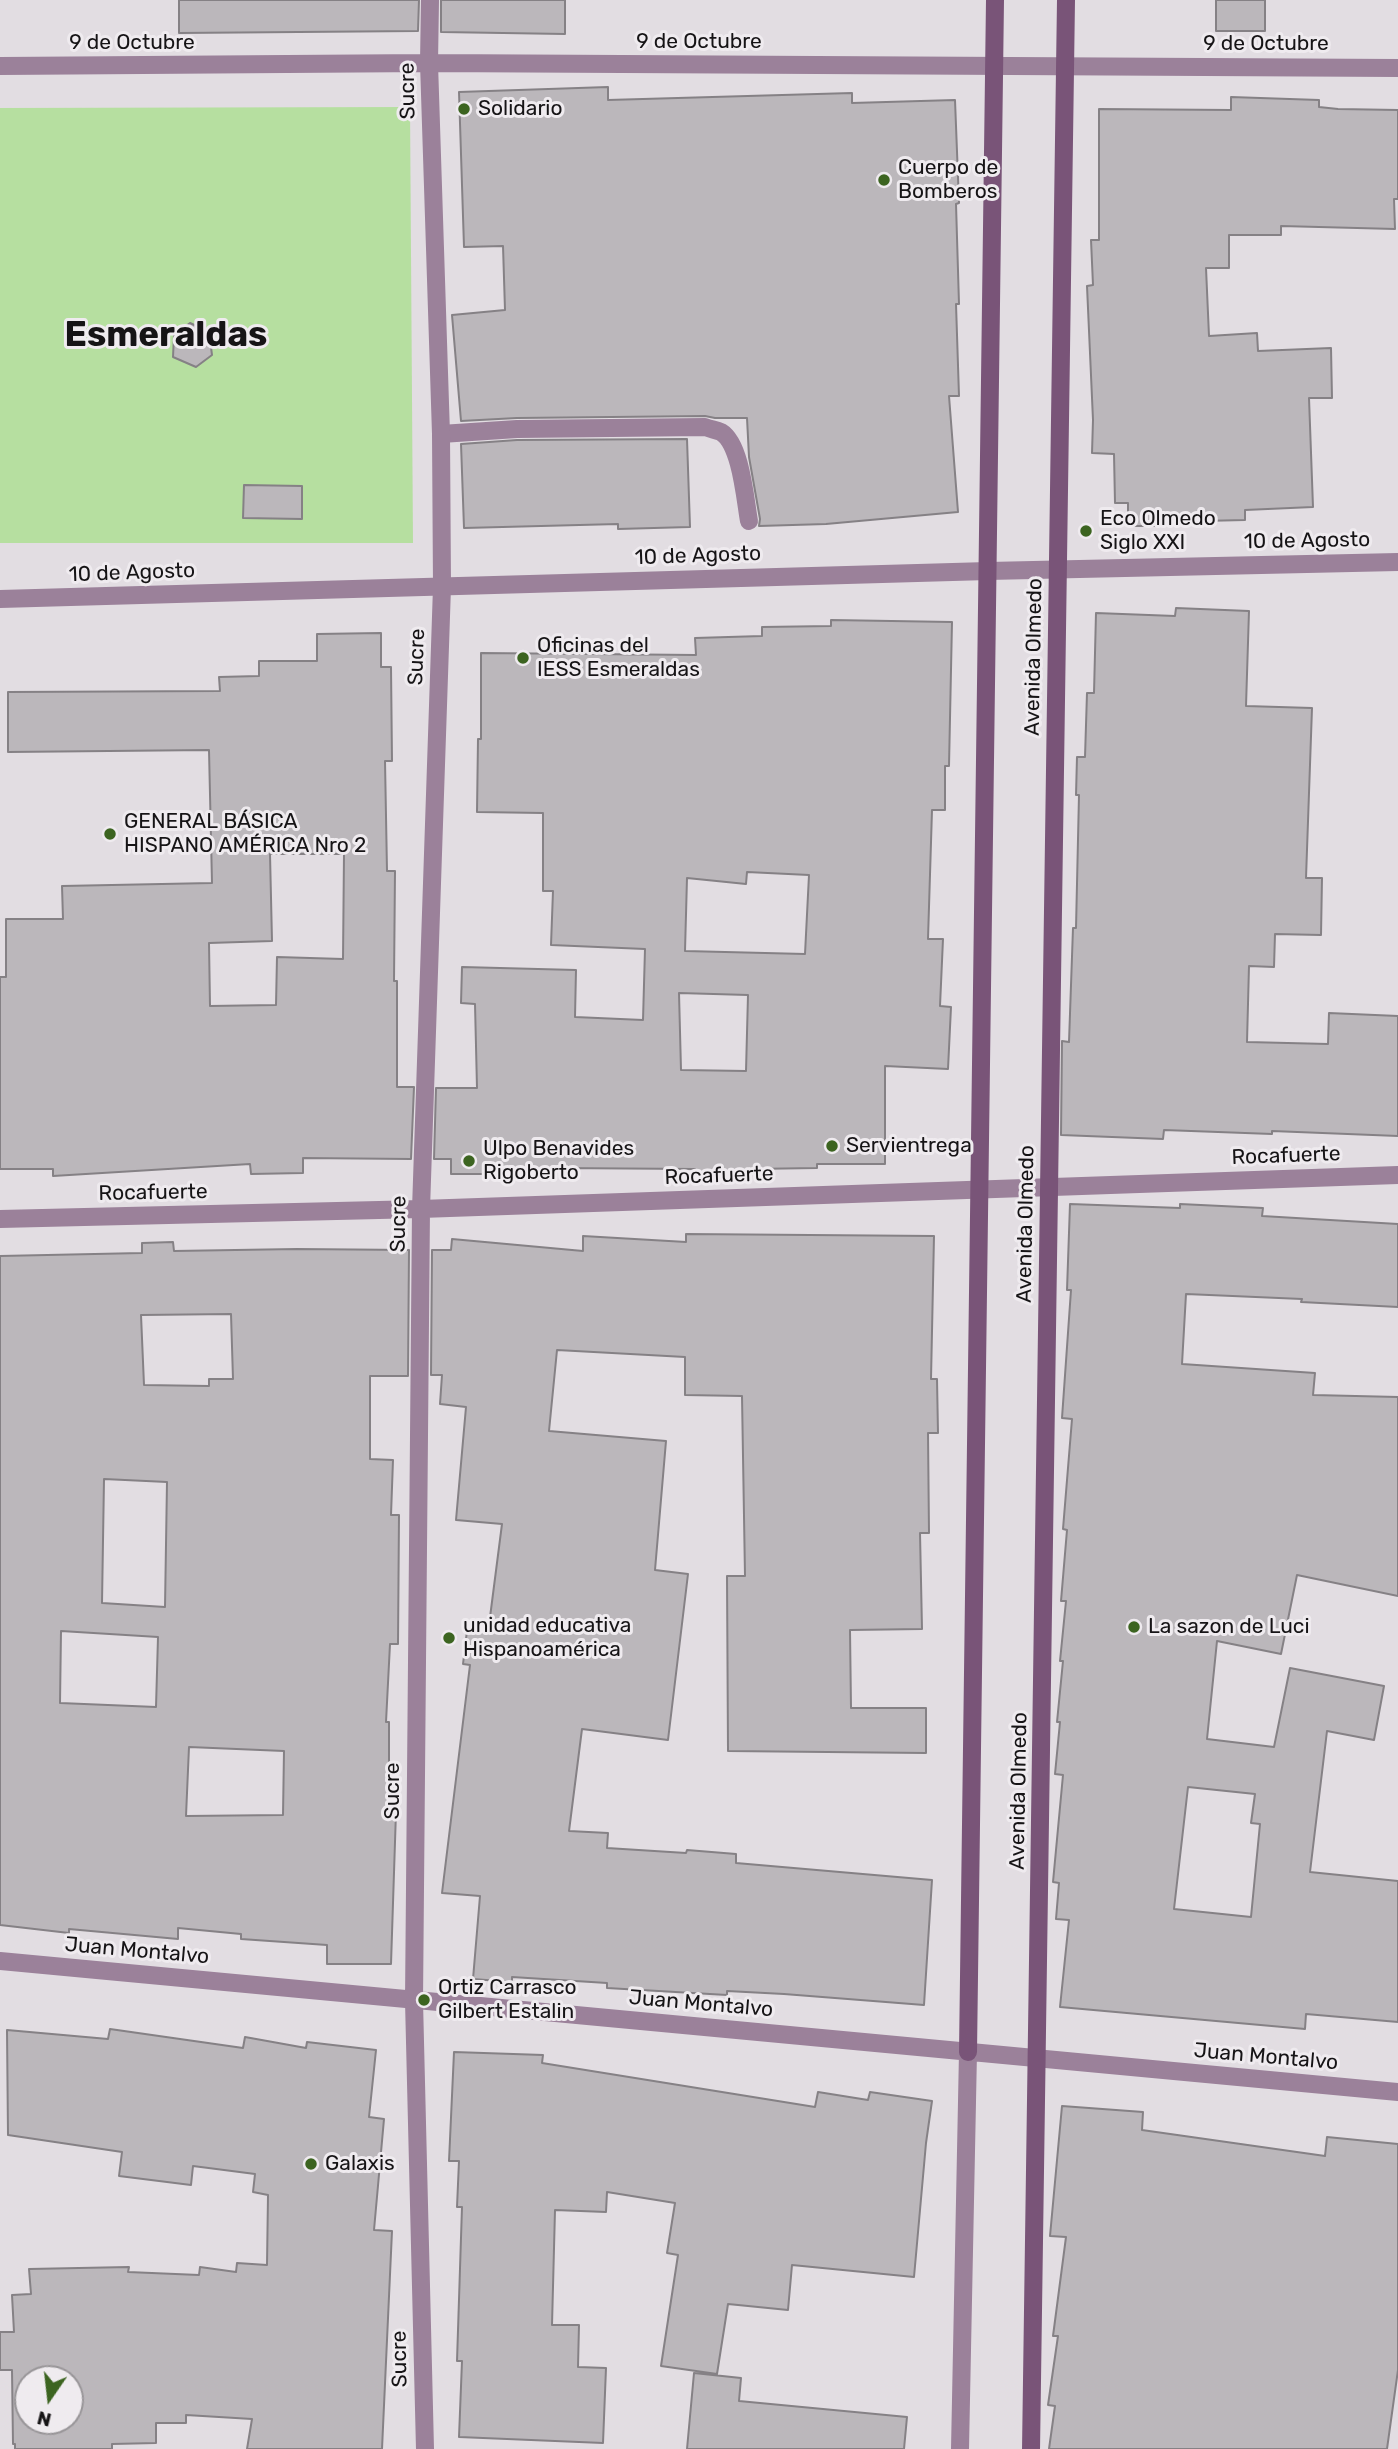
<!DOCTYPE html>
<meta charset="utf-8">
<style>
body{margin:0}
#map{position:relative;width:1398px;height:2449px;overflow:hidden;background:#e2dde2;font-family:Rubik,sans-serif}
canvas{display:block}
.north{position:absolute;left:14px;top:2365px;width:70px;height:70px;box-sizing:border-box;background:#efebef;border:2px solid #989598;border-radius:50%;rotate:194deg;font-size:19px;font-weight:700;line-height:28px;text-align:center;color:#161416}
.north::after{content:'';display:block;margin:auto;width:24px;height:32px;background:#3c6420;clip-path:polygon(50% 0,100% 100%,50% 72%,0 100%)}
</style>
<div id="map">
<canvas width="1398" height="2449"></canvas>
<div class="north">N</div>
</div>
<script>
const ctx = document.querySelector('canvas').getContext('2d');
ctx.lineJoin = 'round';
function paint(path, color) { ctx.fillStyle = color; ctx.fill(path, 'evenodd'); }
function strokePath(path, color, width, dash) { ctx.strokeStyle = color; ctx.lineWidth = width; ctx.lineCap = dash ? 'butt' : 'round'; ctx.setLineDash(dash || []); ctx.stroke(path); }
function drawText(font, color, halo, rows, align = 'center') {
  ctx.font = font + ' Rubik,sans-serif'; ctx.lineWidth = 6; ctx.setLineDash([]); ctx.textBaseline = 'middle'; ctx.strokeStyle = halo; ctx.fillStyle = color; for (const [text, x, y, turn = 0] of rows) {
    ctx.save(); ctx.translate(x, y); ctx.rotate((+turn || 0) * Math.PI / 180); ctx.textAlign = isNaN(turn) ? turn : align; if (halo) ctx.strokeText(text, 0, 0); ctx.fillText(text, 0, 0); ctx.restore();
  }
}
const green = new Path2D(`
 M 410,107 L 413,543 L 0,543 L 0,108 Z`);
const building = new Path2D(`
 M 179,0 L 419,0 L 418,31 L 179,33 Z
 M 441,0 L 565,0 L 565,34 L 441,32 Z
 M 1216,0 L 1265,0 L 1265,31 L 1216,31 Z
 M 608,87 L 608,100 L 852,93 L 852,103 L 955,100 L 959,203 L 956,204 L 959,304 L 956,304 L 959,396 L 949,396 L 958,512 L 826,524 L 759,526 L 760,519 L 749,457 L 747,418 L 715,418 L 705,416 L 517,418 L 461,421 L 452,315 L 505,310 L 503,246 L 464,247 L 459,92 Z
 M 1231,97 L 1319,100 L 1319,107 L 1338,109 L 1398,110 L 1398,199 L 1394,199 L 1395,229 L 1281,226 L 1281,235 L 1229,235 L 1229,268 L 1206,268 L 1209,336 L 1257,333 L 1258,351 L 1331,348 L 1332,398 L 1309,398 L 1313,507 L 1245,510 L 1245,520 L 1159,522 L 1159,526 L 1128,526 L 1128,503 L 1115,503 L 1114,454 L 1092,453 L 1093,420 L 1087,286 L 1093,285 L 1091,240 L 1099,240 L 1099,109 L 1231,110 Z
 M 190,323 L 209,332 L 212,355 L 196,367 L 173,357 L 174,335 Z
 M 687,439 L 690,527 L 618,529 L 618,524 L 464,528 L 461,444 L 517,440 Z
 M 244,485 L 302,486 L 302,519 L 243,518 Z
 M 1176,608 L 1249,611 L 1246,706 L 1312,708 L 1306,878 L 1322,878 L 1321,935 L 1275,934 L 1274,967 L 1249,966 L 1247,1042 L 1328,1044 L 1329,1013 L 1398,1016 L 1398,1136 L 1272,1131 L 1272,1134 L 1164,1130 L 1163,1139 L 1061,1135 L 1062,1041 L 1069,1042 L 1073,928 L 1076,928 L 1079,795 L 1076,795 L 1077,757 L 1085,757 L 1087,693 L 1094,693 L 1096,613 L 1175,616 Z
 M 831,620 L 952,622 L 949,766 L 945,766 L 945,810 L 932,810 L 928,939 L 943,939 L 940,1006 L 951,1007 L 948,1069 L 885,1066 L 885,1164 L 817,1164 L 817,1168 L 751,1169 L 751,1173 L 695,1173 L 695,1169 L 556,1168 L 556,1174 L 451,1174 L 451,1159 L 434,1159 L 436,1088 L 477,1088 L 475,1004 L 461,1003 L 462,967 L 576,970 L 575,1017 L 643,1020 L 645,949 L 551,945 L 553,891 L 543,891 L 543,813 L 477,812 L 478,739 L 481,739 L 481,653 L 696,655 L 695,638 L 762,636 L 762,627 L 831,626 ZM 747,872 L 809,875 L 805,954 L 685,951 L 687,878 L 746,884 ZM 679,993 L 748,995 L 746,1071 L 681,1070 Z
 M 381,633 L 381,667 L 391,667 L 392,761 L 385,761 L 387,871 L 395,871 L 394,981 L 397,981 L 397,1087 L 414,1087 L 411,1159 L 303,1158 L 303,1173 L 251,1174 L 250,1164 L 53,1176 L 53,1169 L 0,1169 L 0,977 L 6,977 L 6,919 L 63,919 L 62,886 L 212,883 L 209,750 L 8,752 L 8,692 L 220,691 L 219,677 L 259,676 L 259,661 L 317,661 L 317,634 ZM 270,854 L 344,854 L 343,959 L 277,957 L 276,1005 L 210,1006 L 209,943 L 272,941 Z
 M 1070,1204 L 1180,1208 L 1180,1204 L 1263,1208 L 1262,1216 L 1398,1224 L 1398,1307 L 1301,1302 L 1302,1299 L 1186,1294 L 1182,1364 L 1315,1373 L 1313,1395 L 1398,1397 L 1398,1596 L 1297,1575 L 1281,1654 L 1217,1641 L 1207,1739 L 1274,1747 L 1290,1668 L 1384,1686 L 1374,1740 L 1327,1731 L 1310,1872 L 1398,1881 L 1398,2022 L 1306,2014 L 1305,2029 L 1060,2007 L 1069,1920 L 1056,1919 L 1059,1883 L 1053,1882 L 1063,1775 L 1055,1774 L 1060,1722 L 1057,1722 L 1063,1661 L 1060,1661 L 1066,1601 L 1061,1601 L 1067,1530 L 1063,1529 L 1072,1419 L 1062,1418 L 1071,1290 L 1067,1290 ZM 1188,1787 L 1255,1794 L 1251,1823 L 1260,1824 L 1251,1917 L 1174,1909 Z
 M 686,1234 L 934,1236 L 931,1379 L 937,1379 L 938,1433 L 928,1433 L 929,1533 L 920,1533 L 922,1629 L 850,1630 L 851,1708 L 926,1708 L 926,1753 L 728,1751 L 727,1576 L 745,1576 L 742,1396 L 685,1395 L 685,1357 L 557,1350 L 549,1431 L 666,1441 L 655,1570 L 688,1574 L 668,1740 L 582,1729 L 569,1831 L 608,1833 L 607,1848 L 686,1853 L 687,1850 L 736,1854 L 736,1863 L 932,1880 L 924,2005 L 784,1994 L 727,1991 L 727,1995 L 607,1988 L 607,1983 L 512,1977 L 512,1982 L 473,1979 L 480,1896 L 442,1893 L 470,1665 L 463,1664 L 468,1622 L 489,1625 L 502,1524 L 456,1520 L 466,1407 L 440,1404 L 442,1375 L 431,1375 L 432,1250 L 451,1250 L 452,1239 L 583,1251 L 583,1236 L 686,1242 Z
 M 173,1242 L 174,1251 L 297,1249 L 409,1250 L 408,1376 L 370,1376 L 370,1459 L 393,1460 L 391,1515 L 399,1515 L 398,1644 L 390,1644 L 386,1722 L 389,1722 L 389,1781 L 397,1781 L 391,1964 L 327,1964 L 327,1945 L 241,1939 L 241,1934 L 178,1928 L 178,1939 L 69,1929 L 69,1933 L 0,1925 L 0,1256 L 142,1253 L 142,1243 ZM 231,1314 L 233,1379 L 209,1379 L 209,1386 L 144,1385 L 141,1315 ZM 104,1479 L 167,1482 L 165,1607 L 102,1603 ZM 61,1631 L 158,1637 L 156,1707 L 60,1703 ZM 189,1747 L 284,1751 L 283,1815 L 186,1816 Z
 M 110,2029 L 243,2048 L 245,2037 L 306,2048 L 307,2042 L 376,2050 L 369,2117 L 384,2119 L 374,2230 L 392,2231 L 382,2449 L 247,2449 L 252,2419 L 186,2415 L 186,2423 L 156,2423 L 156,2443 L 112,2444 L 112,2449 L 15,2449 L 15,2444 L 13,2444 L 12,2370 L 0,2370 L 0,2332 L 14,2332 L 12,2295 L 31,2294 L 29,2269 L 129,2267 L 128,2272 L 199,2275 L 200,2267 L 236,2272 L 237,2263 L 267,2265 L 268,2195 L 253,2192 L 255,2174 L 193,2166 L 191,2185 L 119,2176 L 122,2152 L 8,2135 L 7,2030 L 108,2039 ZM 28,2379 L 70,2379 L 70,2421 L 28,2421 Z
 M 454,2052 L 543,2055 L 542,2063 L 815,2107 L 818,2092 L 868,2100 L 870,2092 L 932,2101 L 926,2143 L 914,2277 L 792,2265 L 788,2310 L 728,2304 L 717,2374 L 661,2366 L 678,2255 L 667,2253 L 675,2203 L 607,2192 L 606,2212 L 555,2210 L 552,2325 L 579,2325 L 578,2367 L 606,2368 L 603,2443 L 459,2437 L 462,2361 L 457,2361 L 462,2207 L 457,2207 L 459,2161 L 449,2161 Z
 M 1062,2106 L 1143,2112 L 1142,2130 L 1325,2156 L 1327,2137 L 1398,2144 L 1398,2370 L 1387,2449 L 1049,2449 L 1055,2406 L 1048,2405 L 1058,2336 L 1053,2336 L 1066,2237 L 1050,2236 Z
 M 694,2373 L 741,2378 L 739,2401 L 907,2417 L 904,2449 L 687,2449 Z`);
const lane = new Path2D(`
 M 441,434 L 517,429 L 705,427 C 710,429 716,430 721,432 C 741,444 745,499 749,521`);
const street = new Path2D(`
 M 0,66 L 429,63 L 1398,68
 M 0,599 L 988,571 L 1398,562
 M 0,1219 L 421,1209 L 1398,1175
 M 0,1961 L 1398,2092
 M 425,2449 L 414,2001 L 421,1209 L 442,587 L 441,434 L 429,63 L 430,0
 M 960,2449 L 968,2052`);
const secondary = new Path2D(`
 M 968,2052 L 995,0
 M 1031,2449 L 1066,0`);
const markers = [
 [464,109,7,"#3c6420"],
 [884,180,7,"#3c6420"],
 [1086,531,7,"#3c6420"],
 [523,658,7,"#3c6420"],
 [110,834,7,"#3c6420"],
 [832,1146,7,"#3c6420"],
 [469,1161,7,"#3c6420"],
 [1134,1627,7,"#3c6420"],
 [449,1638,7,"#3c6420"],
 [424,2000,7,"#3c6420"],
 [311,2164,7,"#3c6420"]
];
const streetNames = [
 ["9 de Octubre",699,42],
 ["9 de Octubre",132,43],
 ["9 de Octubre",1266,44],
 ["Sucre",408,91,-91],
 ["10 de Agosto",1307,541,-1],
 ["10 de Agosto",698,556,-2],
 ["10 de Agosto",132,573,-2],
 ["Sucre",417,657,-88],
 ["Avenida Olmedo",1034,657,-89],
 ["Rocafuerte",1286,1156,-2],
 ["Rocafuerte",719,1176,-2],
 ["Rocafuerte",153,1193,-1],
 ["Sucre",399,1224,-89],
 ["Avenida Olmedo",1026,1224,-89],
 ["Sucre",393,1791,-90],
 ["Avenida Olmedo",1019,1791,-89],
 ["Juan Montalvo",137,1951,5],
 ["Juan Montalvo",701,2004,5],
 ["Juan Montalvo",1266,2057,5],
 ["Sucre",400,2359,-91]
];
const poiNames = [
 ["Solidario",478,109],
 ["Cuerpo de",898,168],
 ["Bomberos",898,192],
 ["Eco Olmedo",1100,519],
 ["Siglo XXI",1100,543],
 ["Oficinas del",537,646],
 ["IESS Esmeraldas",537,670],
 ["GENERAL BÁSICA",124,822],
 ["HISPANO AMÉRICA Nro 2",124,846],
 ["Servientrega",846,1146],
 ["Ulpo Benavides",483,1149],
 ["Rigoberto",483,1173],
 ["unidad educativa",463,1626],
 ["Hispanoamérica",463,1650],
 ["La sazon de Luci",1148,1627],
 ["Ortiz Carrasco",438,1988],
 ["Gilbert Estalin",438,2012],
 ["Galaxis",325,2164]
];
const townNames = [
 ["Esmeraldas",166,336]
];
paint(green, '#b6dfa0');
paint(building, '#bbb7bb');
strokePath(building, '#858185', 2);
strokePath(lane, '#9b819a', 18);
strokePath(street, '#9b819a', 18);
strokePath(secondary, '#795478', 18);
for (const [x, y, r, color] of markers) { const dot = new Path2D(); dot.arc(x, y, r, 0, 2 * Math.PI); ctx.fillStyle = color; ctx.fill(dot); strokePath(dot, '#efebef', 2.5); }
drawText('21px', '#161416', '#efebef', streetNames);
drawText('21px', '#161416', '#efebef', poiNames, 'left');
drawText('bold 35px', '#161416', '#efebef', townNames);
</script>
